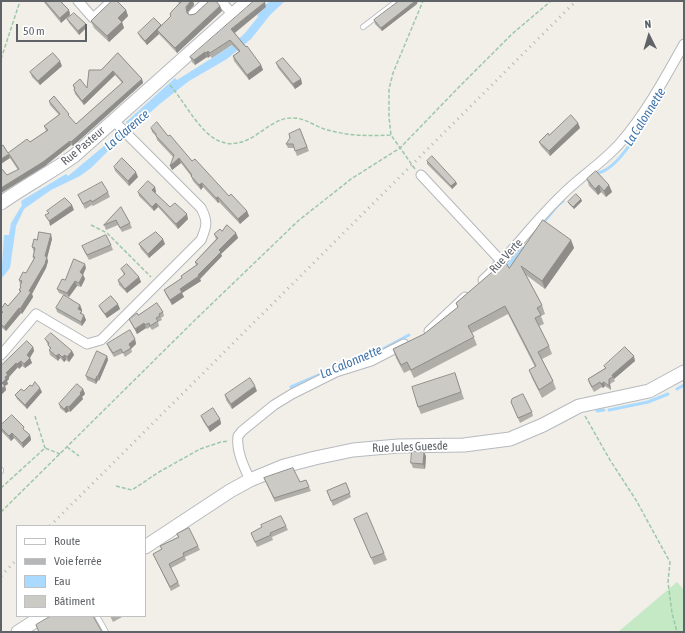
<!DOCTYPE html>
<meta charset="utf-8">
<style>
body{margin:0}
#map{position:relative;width:685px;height:633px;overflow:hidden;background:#f1efe8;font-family:"Asap Condensed",sans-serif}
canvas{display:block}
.frame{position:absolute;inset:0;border:2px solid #5f6368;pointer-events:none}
.legend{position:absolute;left:16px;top:525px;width:130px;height:92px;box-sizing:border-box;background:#fff;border:1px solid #bfc1c3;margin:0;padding:5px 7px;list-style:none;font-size:12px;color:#5f6368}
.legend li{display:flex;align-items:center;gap:8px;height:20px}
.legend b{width:20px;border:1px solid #bfc1c3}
.north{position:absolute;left:629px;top:16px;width:40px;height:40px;-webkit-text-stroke:3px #fff;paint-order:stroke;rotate:355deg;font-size:11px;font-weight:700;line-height:16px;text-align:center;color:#5f6368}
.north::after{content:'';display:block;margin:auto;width:14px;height:18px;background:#5f6368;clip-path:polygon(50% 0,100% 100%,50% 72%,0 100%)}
.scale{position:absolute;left:16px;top:24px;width:71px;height:18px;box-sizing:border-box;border:2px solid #5f6368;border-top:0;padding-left:5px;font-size:12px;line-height:14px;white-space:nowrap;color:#5f6368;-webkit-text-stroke:3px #fff;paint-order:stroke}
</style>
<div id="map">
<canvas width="685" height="633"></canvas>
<div class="frame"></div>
<ul class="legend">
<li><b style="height:5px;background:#fff"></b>Route</li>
<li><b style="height:5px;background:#b6b7b8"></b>Voie ferrée</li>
<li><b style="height:11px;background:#aadaff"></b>Eau</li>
<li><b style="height:11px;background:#cccac5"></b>Bâtiment</li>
</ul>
<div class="north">N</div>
<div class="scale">50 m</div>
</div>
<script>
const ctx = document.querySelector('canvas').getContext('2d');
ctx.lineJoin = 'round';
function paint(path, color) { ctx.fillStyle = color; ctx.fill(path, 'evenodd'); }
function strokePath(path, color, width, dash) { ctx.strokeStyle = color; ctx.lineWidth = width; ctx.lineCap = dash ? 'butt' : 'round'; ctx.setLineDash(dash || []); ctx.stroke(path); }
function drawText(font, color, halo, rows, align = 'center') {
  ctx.font = font + ' "Asap Condensed",sans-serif'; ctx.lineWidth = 3.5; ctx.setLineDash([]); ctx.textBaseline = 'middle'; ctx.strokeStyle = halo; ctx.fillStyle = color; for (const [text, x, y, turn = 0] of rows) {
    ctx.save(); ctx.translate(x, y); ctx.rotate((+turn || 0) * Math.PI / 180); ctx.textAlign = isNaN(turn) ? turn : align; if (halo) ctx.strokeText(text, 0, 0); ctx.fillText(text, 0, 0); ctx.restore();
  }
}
const green = new Path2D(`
 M 677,582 L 684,590 L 684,632 L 618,632 Z`);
const water = new Path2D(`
 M 270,1 L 285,1 L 270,15 L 251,39 L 227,59 L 189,81 L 161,103 L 122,137 L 91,168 L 80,176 L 51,190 L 24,209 L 16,226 L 10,268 L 1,279 L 4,235 L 9,235 L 11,223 L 22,205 L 21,201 L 66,174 L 68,176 L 128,126 L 126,122 L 175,78 L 177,80 L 231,46 L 245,33 L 258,17 L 257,15 L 266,7 L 265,5 Z`);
const stream = new Path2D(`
 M 598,173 C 622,167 644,121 657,100
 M 543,223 L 558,205 L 563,201
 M 505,269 L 523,248
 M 343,365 L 381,350 L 409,335
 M 291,387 L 326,372
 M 677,389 L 684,385
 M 609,410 L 648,402 L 668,394
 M 597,411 L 604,410`);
const path = new Path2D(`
 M 1,59 L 20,1
 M 170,85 C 194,113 212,164 256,135 C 267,128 278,118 291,118 C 305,117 315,127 328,130 C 348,136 370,136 391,135
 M 415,169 L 391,135 L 389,117 L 389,89 L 393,73 L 423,1
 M 91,225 L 107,233 L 151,277
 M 35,416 L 45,448
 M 585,416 L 610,460 L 636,500 L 670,562 L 668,582 L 672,613 L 677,632
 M 67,447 L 79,456
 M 116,486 L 132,490 L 159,472 L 200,449 L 221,442 L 229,441
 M 1,488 L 45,448 L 60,454
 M 1,512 L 195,320 L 298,221 L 351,179 L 400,148 L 459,87 L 512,34 L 551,1`);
const lane = new Path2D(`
 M 363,27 L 397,1
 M 1,470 L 1,471
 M 97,616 L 106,632`);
const street = new Path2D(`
 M 78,1 L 93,18 L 112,1
 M 221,1 L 233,15
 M 193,14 L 208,1
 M 421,175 L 502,262
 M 483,280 C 511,254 533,223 560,197 C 579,177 603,163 621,142 C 646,113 665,78 684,44
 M 429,331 L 465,297
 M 1,355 L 36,314 L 87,344 L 101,340 L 201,240 C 207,226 208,221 201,208 L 114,121
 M 250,480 C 244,467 236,451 238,436 L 242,431 L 274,405 L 292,394 L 336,372 L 371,361 L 404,344`);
const secondary = new Path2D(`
 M 1,203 C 25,186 50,173 74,156 L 248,1
 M 145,547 L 230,491 L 250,480 L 284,466 L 315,458 L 353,450 L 398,446 L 464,445 L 510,439 L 543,425 L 579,406 L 649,391 L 684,372
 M 18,632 L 43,616`);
const rail = new Path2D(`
 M 50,526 L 576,1
 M 1,576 L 17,559`);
const wall = new Path2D(`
 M 43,1 L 62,1 L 63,2 L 62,3 L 69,10 L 70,15 L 61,23 Z
 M 177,1 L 193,1 L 194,5 L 188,12 L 188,14 L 190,15 L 195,14 L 210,2 L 220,6 L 222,11 L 177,53 L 159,34 L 147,45 L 140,37 L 138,33 L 161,25 L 171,17 L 170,14 L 179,3 Z
 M 417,4 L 382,31 L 375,24 L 374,20 Z
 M 266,7 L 235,33 L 261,65 L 263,70 L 249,80 L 234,61 L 233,56 L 239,52 L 232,45 L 212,58 L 210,56 L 208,58 L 207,57 L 195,65 L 192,62 L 190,57 Z
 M 126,10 L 128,16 L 122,22 L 124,28 L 109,42 L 94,28 L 91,21 Z
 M 67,19 L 86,24 L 87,27 L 79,35 L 69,23 Z
 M 118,53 L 142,79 L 143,83 L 73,146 L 71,145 L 45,166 L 1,193 L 1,168 L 7,175 L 18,170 L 10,158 L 8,153 L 30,142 L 46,131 L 44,126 L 59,115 L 50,105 L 49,101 L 71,118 L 70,118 L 76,124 L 122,83 L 115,75 L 84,105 L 75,94 L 74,90 L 74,89 L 73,85 L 87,88 L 101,70 Z
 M 276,63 L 301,79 L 302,84 L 295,89 L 278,68 Z
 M 62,66 L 40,85 L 32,77 L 30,72 Z
 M 578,123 L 580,128 L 550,156 L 541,146 L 539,142 Z
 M 151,128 L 168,136 L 192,161 L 229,196 L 247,211 L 249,216 L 240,224 L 219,202 L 218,203 L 203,187 L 201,190 L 193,181 L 191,176 L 181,163 L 172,170 L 173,157 L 157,140 L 156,136 L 152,132 Z
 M 300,129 L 309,151 L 297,156 L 294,148 L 288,148 L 286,144 Z
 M 427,161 L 456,182 L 457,184 L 452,189 L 427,164 Z
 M 114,167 L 138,177 L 129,186 L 115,171 Z
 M 587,179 L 609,185 L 612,192 L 606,197 L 601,192 L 598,195 L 589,186 Z
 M 155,187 L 156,192 L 155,193 L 170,207 L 188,219 L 178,229 L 158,207 L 154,211 L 139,196 L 138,192 Z
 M 108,192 L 110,197 L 93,206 L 92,205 L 85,209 L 78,195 Z
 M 581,199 L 582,201 L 574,209 L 569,204 L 568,202 Z
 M 121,207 L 130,223 L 132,228 L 122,232 L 118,225 L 106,230 L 104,225 Z
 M 222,231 L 236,233 L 238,238 L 221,254 L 222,256 L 200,279 L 201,281 L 182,293 L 184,297 L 172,305 L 166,295 L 164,290 L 182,278 L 181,276 L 196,265 L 195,262 L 216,239 L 214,234 Z
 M 52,239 L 47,258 L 48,261 L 46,268 L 32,294 L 33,297 L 22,314 L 21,313 L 6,331 L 1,327 L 1,309 L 8,306 L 20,292 L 19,290 L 20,288 L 20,284 L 19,280 L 26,273 L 34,260 L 33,257 L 34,252 L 32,247 L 37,240 Z
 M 571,240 L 574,248 L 545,289 L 526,275 L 542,305 L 545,314 L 541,316 L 544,324 L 539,326 L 549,346 L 552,354 L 542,359 L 553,381 L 556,389 L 542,398 L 532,378 L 529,370 L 535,367 L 508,314 L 472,333 L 477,345 L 414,378 L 410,370 L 404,373 L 396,358 L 393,349 L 424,334 L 458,308 L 456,303 L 509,268 Z
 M 139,244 L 165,244 L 149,258 L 141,249 Z
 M 111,245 L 113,250 L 89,260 L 84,251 L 82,246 Z
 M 86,268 L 83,274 L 85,279 L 81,287 L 77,286 L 69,297 L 59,293 L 57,289 L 65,280 Z
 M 121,269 L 139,277 L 141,282 L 127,293 L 119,285 L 118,280 L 124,275 Z
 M 80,305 L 82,310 L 81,311 L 86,320 L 82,326 L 57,312 L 56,308 Z
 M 99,306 L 120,309 L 107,318 L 101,310 Z
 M 163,312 L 164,316 L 161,318 L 162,320 L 158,322 L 159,326 L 152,330 L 150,327 L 147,329 L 146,328 L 137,334 L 131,323 L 129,319 L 138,315 Z
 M 45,339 L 72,351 L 74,355 L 69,362 L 66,360 L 64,362 L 60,358 L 58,361 L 50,355 L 49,350 L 50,349 Z
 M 135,339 L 136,344 L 131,348 L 132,352 L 125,357 L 123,353 L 114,357 L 109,349 L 107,344 Z
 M 33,347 L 34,351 L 30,358 L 32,363 L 25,368 L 22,366 L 19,369 L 18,367 L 9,377 L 9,379 L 7,381 L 8,384 L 5,386 L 6,390 L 1,395 L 1,366 Z
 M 107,356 L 108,360 L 99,381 L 98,380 L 96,384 L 87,380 L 86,376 Z
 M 635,361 L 614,379 L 615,381 L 610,384 L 611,390 L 605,386 L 603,388 L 602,387 L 594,392 L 589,383 L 588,379 L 605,368 L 604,366 Z
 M 455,373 L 464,399 L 421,414 L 418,407 Z
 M 83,389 L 85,394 L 82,397 L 83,399 L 70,412 L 69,411 L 66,413 L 60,408 L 59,404 Z
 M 24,391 L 42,392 L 27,409 L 17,399 L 15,395 Z
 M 257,391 L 232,409 L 226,400 L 225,395 Z
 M 511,402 L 532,412 L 533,416 L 520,423 Z
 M 201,416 L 220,419 L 221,424 L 210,432 L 203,421 Z
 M 1,425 L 26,431 L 30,435 L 31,440 L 23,448 L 14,438 L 11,441 L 1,431 Z
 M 426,456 L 425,469 L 413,468 L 411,463 Z
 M 264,478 L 309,487 L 311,491 L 275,502 Z
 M 346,483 L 351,497 L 333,506 L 327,491 Z
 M 354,519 L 384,553 L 387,560 L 374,565 Z
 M 286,526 L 288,530 L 272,537 L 273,540 L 257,547 L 251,533 Z
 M 177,534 L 198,546 L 200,550 L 185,557 L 186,560 L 171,568 L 180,586 L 171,591 L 153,554 L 162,550 L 160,546 L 178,537 Z
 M 110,616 L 124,616 L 113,622 Z`);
const shadedWall = new Path2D(`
 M 191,1 L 193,1 L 194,5 L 188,12 L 189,18 L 186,7 Z
 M 415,1 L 418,1 L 417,4 L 382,31 L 381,28 Z
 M 265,2 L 266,7 L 233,34 L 231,29 Z
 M 220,6 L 222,11 L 177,53 L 175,48 Z
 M 69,10 L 70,15 L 61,23 L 60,18 Z
 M 126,10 L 128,16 L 122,22 L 124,28 L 109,42 L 107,36 L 118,18 Z
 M 86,24 L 87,27 L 79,35 L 78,31 Z
 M 161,25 L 157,30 L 159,34 L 147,45 L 145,41 Z
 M 208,51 L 210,56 L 208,58 L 206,53 Z
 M 205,52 L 207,57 L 195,65 L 194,60 Z
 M 60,61 L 62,66 L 40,85 L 38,81 Z
 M 261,65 L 263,70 L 249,80 L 247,75 Z
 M 113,71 L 115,75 L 84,105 L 82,101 Z
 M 142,79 L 143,83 L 73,146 L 71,142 Z
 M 301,79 L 302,84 L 295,89 L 293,84 Z
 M 578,123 L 580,128 L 550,156 L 549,151 Z
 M 70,141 L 71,145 L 45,166 L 1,193 L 1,188 Z
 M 9,154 L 10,158 L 1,164 L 1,159 Z
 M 179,158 L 181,163 L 172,170 L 170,166 Z
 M 136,172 L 138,177 L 129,186 L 128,181 Z
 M 456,182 L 457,184 L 452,189 L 451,186 Z
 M 202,183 L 203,187 L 201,190 L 199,185 Z
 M 599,185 L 601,192 L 598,195 L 595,189 Z
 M 609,185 L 612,192 L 606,197 L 604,191 Z
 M 155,187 L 156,192 L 154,194 L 152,190 Z
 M 218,197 L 219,202 L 218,203 L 216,198 Z
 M 581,199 L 582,201 L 574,209 L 573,207 Z
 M 156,203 L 158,207 L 154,211 L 152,207 Z
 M 72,205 L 74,210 L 50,226 L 49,221 Z
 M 247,211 L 249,216 L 240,224 L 238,219 Z
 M 187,214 L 188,219 L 178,229 L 176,224 Z
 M 236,233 L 238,238 L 221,254 L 222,256 L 200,279 L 201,281 L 182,293 L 184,297 L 172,305 L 170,300 L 180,289 L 198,275 L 219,250 Z
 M 51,234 L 52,239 L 47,258 L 48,261 L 46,268 L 32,294 L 33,297 L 22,314 L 20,309 L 29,291 L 45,256 Z
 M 163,239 L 165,244 L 149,258 L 148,254 Z
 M 571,240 L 574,248 L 545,289 L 542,281 Z
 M 85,264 L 86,268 L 82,277 L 80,272 Z
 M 83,275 L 85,279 L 81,287 L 79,283 Z
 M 139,277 L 141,282 L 127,293 L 125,289 Z
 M 75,281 L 77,286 L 69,297 L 67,293 Z
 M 118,304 L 120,309 L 107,318 L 105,314 Z
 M 80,305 L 82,310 L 80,314 L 78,309 Z
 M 19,308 L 21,313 L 6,331 L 4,327 Z
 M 84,315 L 86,320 L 82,326 L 81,322 Z
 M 144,323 L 146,328 L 137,334 L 135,329 Z
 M 135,339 L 136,344 L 131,349 L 129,344 Z
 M 33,347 L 34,351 L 29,359 L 30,358 L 32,363 L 25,368 L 24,364 L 27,355 Z
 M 72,351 L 74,355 L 69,362 L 67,357 Z
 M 59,354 L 60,358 L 58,361 L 56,356 Z
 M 65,355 L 66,360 L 64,362 L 62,357 Z
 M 107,356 L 108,360 L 99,381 L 98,376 Z
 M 634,356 L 635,361 L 614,379 L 612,375 Z
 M 21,361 L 22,366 L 19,369 L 17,364 Z
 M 16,363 L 18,367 L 9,377 L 9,379 L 7,381 L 8,384 L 5,386 L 6,390 L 1,395 L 1,389 L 2,383 L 6,373 Z
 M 97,376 L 98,380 L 96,384 L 95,380 Z
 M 609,379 L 610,384 L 611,390 L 609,386 Z
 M 604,382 L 605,386 L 603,388 L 601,384 Z
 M 255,386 L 257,391 L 232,409 L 231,404 Z
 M 40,388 L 42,392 L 27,409 L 25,405 Z
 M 83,389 L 85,394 L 82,397 L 83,399 L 70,412 L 69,407 Z
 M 67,406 L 69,411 L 66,413 L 64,409 Z
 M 220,419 L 221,424 L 210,432 L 208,427 Z
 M 12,433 L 14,438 L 11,441 L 9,436 Z
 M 30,435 L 31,440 L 23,448 L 22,443 Z
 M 424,452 L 426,456 L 425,469 L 423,464 Z`);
const building = new Path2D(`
 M 45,1 L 60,1 L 69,10 L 60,18 Z
 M 112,1 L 117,1 L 126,10 L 118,18 L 122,22 L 107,36 L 91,21 L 98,14 Z
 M 180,1 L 191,1 L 186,7 L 187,13 L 190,15 L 195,14 L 209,1 L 210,2 L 212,1 L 216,1 L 220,6 L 175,48 L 157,30 L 171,16 L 170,14 L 172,11 L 181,2 Z
 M 254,1 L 264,1 L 265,2 L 231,29 L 246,47 L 247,46 L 261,65 L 247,75 L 233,56 L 240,51 L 230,40 L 210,53 L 208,51 L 206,53 L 205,52 L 194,60 L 190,57 Z
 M 399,1 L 415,1 L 381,28 L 374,20 Z
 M 74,13 L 86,24 L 78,31 L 67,19 Z
 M 154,18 L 161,25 L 145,41 L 138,33 Z
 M 53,53 L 60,61 L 38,81 L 30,72 Z
 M 118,53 L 142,79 L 71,142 L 70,141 L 43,162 L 1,188 L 1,168 L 7,175 L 19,169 L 9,154 L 1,159 L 1,146 L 3,145 L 8,153 L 27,139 L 30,142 L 48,130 L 44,126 L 60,114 L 49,101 L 54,96 L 69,114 L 68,115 L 76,124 L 123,82 L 113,71 L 82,101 L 74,90 L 75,88 L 73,85 L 80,79 L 87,88 L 89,70 L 101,70 Z
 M 283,58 L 301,79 L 293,84 L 276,63 Z
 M 571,115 L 578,123 L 549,151 L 539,142 L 548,133 L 549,135 Z
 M 157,122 L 168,136 L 170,135 L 192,161 L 195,159 L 229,196 L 231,194 L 247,211 L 238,219 L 218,197 L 216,198 L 202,183 L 199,185 L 191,176 L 192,175 L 179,158 L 170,166 L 174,155 L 156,136 L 156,134 L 151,128 Z
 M 300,129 L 307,147 L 295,151 L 293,144 L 286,144 L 290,138 L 289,134 Z
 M 432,156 L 456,182 L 451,186 L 427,161 Z
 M 122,158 L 136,172 L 128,181 L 114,167 Z
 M 596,171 L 609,185 L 604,191 L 599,185 L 595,189 L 587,179 Z
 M 148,181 L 155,187 L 152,190 L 170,207 L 175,203 L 187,214 L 176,224 L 156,203 L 152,207 L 138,192 Z
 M 102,182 L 108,192 L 92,202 L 91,200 L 83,204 L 78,195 Z
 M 576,194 L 581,199 L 573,207 L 568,202 Z
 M 65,198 L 72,205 L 49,221 L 45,215 L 49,213 L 47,211 Z
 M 121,207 L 130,223 L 120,228 L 116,220 L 104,225 Z
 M 543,220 L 571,240 L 542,281 L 521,266 L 542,305 L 537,308 L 541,315 L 535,318 L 549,346 L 538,352 L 553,381 L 539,390 L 529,370 L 536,366 L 505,306 L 468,326 L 474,337 L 411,370 L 407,362 L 401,365 L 393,349 L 424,334 L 458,307 L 456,303 L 505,261 L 509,268 Z
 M 227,225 L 236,233 L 219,250 L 221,252 L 198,275 L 199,276 L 180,289 L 182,292 L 170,300 L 164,290 L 182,278 L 181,276 L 198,264 L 195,262 L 218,238 L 214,234 L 220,229 L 222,231 Z
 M 39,232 L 51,234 L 45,256 L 47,257 L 45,264 L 29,291 L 31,292 L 20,309 L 19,308 L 4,327 L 1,324 L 1,314 L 3,312 L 1,311 L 1,309 L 5,303 L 8,306 L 21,291 L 19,290 L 21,287 L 20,286 L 22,281 L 19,280 L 23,272 L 26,273 L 35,257 L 33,257 L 35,248 L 32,247 L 34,239 L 37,240 Z
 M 156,232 L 163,239 L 148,254 L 139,244 Z
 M 106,235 L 111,245 L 87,255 L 82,246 Z
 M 74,259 L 85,264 L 80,272 L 83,275 L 79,283 L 75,281 L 67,293 L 57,289 L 62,279 L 65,280 Z
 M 127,264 L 139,277 L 125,289 L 118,280 L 125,274 L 121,269 Z
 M 64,295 L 80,305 L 78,309 L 82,311 L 80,313 L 84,315 L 81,322 L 56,308 Z
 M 111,296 L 118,304 L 105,314 L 99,306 Z
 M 157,303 L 163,312 L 159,314 L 160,316 L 156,318 L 158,321 L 150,326 L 149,323 L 145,325 L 144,323 L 135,329 L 129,319 L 137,313 L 138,315 Z
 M 130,330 L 135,339 L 129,344 L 131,348 L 123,353 L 121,349 L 113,353 L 107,344 Z
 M 51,333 L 72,351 L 67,357 L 65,355 L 62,357 L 59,354 L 56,356 L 49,350 L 51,348 L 48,345 L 49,343 L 45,339 Z
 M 27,341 L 33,347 L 27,355 L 30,358 L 24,364 L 21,361 L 17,364 L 16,363 L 6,373 L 8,375 L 5,377 L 6,379 L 2,383 L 5,386 L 1,389 L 1,366 Z
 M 625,347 L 634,356 L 612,375 L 613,377 L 609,379 L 609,386 L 604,382 L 601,384 L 600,382 L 592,387 L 588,379 L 606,368 L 604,366 Z
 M 97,351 L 107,356 L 98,376 L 97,376 L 95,380 L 86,376 Z
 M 455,373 L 461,392 L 418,407 L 412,387 Z
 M 250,378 L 255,386 L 231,404 L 225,395 Z
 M 35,382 L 40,388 L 25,405 L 15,395 L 21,389 L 24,391 L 30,385 L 32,386 Z
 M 77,384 L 83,389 L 80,393 L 81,394 L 69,407 L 67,406 L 64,409 L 59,404 Z
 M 523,394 L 532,412 L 518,418 L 511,402 L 512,399 Z
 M 213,408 L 220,419 L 208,427 L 201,416 Z
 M 12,415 L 24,427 L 23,429 L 30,435 L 22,443 L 12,433 L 9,436 L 1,428 L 1,425 Z
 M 412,451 L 424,452 L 423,464 L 411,463 Z
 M 293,468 L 300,482 L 306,480 L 309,487 L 274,498 L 264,478 Z
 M 346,483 L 350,493 L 331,501 L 327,491 Z
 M 367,513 L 384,553 L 371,558 L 354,519 Z
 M 281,516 L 286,526 L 270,533 L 271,535 L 255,542 L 251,533 L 262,527 L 261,525 Z
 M 189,528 L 198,546 L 183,553 L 184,556 L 169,564 L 178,582 L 170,587 L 153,554 L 162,549 L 160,546 L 179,537 L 177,534 Z
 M 51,616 L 93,616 L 102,632 L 39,632 L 36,625 Z`);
const streetNames = [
 ["Rue Pasteur",83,146,-40],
 ["Rue Verte",506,256,-47],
 ["Rue Jules Guesde",410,447,-2]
];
const waterNames = [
 ["La Calonnette",645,117,-58],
 ["La Clarence",127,130,-41],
 ["La Calonnette",351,362,-23]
];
paint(green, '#c5e8c5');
paint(water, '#aadaff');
strokePath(stream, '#aadaff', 3);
strokePath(lane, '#b5b8bc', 6);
strokePath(street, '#b5b8bc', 11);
strokePath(secondary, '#b6babf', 15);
strokePath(path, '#9cc7a9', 1.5, [4, 2]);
strokePath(lane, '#fff', 4.5);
strokePath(street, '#fff', 9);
strokePath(secondary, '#fff', 13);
strokePath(rail, '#b6b7b8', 3, [1, 5]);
paint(wall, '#afaea9');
paint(shadedWall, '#8f8d8a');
paint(building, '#cccac5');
strokePath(building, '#8f8d8a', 1);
drawText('12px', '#5f6368', '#fff', streetNames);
drawText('italic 13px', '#4174aa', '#fff', waterNames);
</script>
